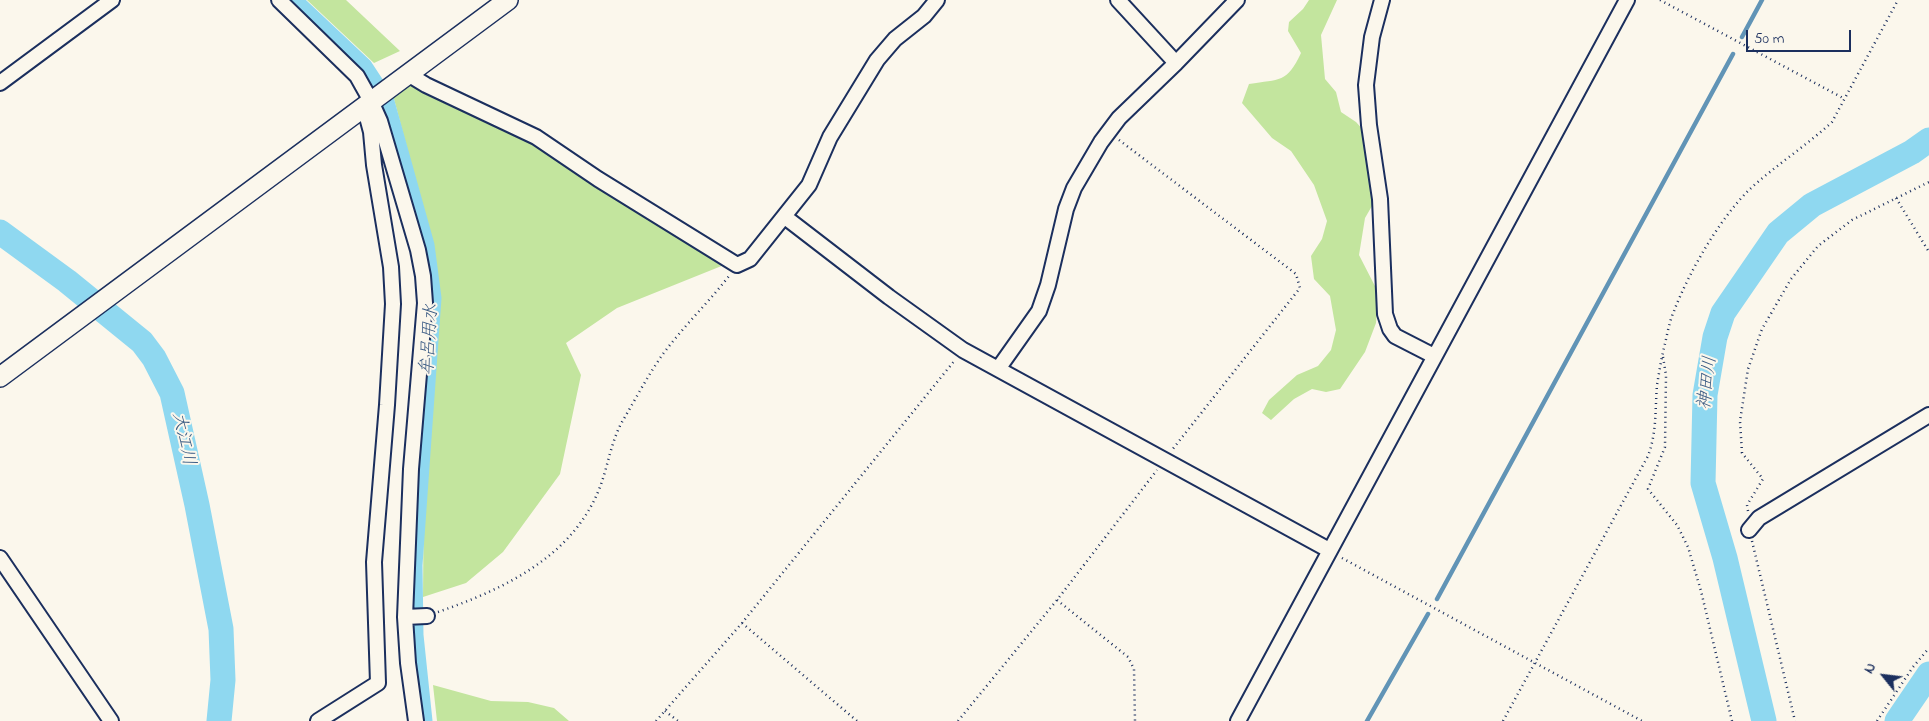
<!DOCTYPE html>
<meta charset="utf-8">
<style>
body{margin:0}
#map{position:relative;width:1929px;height:721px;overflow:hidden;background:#fbf7ec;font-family:"Indie Flower",sans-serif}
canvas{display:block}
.north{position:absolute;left:1859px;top:651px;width:50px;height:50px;-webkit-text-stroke:4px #fbf7ec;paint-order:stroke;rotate:299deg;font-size:14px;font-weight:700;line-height:20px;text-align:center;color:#1b2f5e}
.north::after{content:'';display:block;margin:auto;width:18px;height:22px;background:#1b2f5e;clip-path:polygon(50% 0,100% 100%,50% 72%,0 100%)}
.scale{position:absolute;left:1746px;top:30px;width:105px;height:22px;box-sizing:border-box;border:2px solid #1b2f5e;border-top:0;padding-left:6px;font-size:15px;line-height:18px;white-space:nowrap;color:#1b2f5e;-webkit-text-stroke:4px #fbf7ec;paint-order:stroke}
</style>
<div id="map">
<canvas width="1929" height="721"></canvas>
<div class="north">N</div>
<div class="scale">50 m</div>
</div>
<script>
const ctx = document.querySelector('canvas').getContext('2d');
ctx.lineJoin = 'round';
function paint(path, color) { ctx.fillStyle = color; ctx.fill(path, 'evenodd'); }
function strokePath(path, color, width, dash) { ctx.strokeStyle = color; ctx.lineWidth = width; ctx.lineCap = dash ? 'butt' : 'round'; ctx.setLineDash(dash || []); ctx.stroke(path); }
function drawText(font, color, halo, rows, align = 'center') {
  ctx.font = font + ' "Indie Flower","Klee One",sans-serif'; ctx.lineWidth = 4; ctx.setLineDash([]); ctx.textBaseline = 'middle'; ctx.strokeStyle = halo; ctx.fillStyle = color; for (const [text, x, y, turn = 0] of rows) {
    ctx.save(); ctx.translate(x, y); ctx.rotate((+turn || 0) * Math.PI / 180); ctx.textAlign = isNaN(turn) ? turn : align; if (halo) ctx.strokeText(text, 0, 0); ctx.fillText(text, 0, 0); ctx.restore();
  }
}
const green = new Path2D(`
 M 307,0 L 346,0 L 400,51 L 374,63 Z
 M 1309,0 L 1337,0 L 1321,35 L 1325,79 L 1336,92 L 1341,112 L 1356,122 L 1367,134 L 1376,199 L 1365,218 L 1359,255 L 1378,292 L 1376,323 L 1365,352 L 1340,389 L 1326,392 L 1312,389 L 1294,399 L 1271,420 L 1262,413 L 1269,400 L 1297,375 L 1318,366 L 1331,350 L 1336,330 L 1330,296 L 1314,279 L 1311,256 L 1322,239 L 1327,221 L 1314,185 L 1291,151 L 1272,138 L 1242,103 L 1249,84 C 1280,79 1287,83 1301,53 L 1288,31 L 1289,22 L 1303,9 Z
 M 405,78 L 533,144 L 724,265 L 617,308 L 566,343 L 581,375 L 560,474 L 503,552 L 466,583 L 423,597 L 424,469 L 431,383 L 432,291 L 425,216 L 390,84 Z
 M 433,685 L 491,701 L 528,702 L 554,708 L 569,721 L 437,721 Z`);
const stream = new Path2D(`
 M 1742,37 L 1762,0
 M 1437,599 L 1733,54
 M 1367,721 L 1428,614`);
const canal = new Path2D(`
 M 295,0 L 365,66 L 386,98 L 427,245 L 434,298 L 415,565 L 416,635 L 425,721`);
const river = new Path2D(`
 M 0,232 L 67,281 L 142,342 L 154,358 L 172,393 L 197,505 L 221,629 L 223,680 L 219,721
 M 1764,721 L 1725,558 L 1703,483 L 1705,395 L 1715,337 L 1723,313 L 1778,233 L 1812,205 L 1912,152 L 1929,140
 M 1897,721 L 1929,674`);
const path = new Path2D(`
 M 1660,0 L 1843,98
 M 1119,140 L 1296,274 L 1300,288 L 1172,450
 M 1896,198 L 1929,252
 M 1663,357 L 1666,375 L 1665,447 L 1648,489 L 1677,525 L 1688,547 L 1701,591 L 1732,721
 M 1748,511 L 1747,505 L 1763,479 L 1742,453 L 1740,421 L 1748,369 L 1762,329 L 1791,279 L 1818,246 L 1852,220 L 1929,182
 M 1752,541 L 1795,721
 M 1342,558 L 1642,721
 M 1057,600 L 1128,657 L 1134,669 L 1135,721
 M 438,612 C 504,589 573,557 600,487 C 608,466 611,442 622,422 C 635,400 648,375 663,354 C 683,327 708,303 729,276
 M 742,623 L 857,721
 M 665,711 L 678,721
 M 656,721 L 742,623 L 955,360
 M 958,721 L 1057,600 L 1157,470
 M 1503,721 L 1648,456 C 1657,432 1655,409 1657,385 C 1659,373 1661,360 1664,348 C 1667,336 1669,322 1674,311 C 1689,272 1720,218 1750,189 C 1776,165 1806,146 1832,122 L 1898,0
 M 1877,721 L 1913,667 L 1929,648`);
const street = new Path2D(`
 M 279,0 L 357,76 L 371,101 L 380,121 L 418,250 L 423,276 L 425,303 L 411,469 L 405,617 L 408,663 L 416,721
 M 1118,0 L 1176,63
 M 1382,0 L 1372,37 L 1366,85 L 1369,125 L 1380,199 L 1385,314 L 1390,329 L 1395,336 L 1434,356
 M 408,74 L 426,85 L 536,137 L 598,179 L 737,265 L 750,259 L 809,185 L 830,137 L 877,60 L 895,39 L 924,16 L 937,0
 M 0,83 L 112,0
 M 785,217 L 889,297 L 963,350 L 1329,550
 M 998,369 L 1039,311 L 1048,285 L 1066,209 L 1074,188 L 1101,142 L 1119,118 L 1176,63 L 1237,0
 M 1749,530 L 1759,518 L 1929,415
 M 0,558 L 111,721
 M 405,617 L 427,616
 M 318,721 L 378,683 L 374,562 L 387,405 L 393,304 L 391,267 L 374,165 L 371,132 L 364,106
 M 1238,721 L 1627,0`);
const secondary = new Path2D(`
 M 0,377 L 508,0`);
const waterNames = [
 ["牟呂用水",431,340,-86],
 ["神田川",1709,383,-83],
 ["大江川",182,439,78]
];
paint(green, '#c3e59e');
strokePath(stream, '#6194b6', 4.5);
strokePath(canal, '#8fd8f0', 15);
strokePath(river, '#8fd8f0', 25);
strokePath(street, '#1b2f5e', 18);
strokePath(secondary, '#1b2f5e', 22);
strokePath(path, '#1b2f5e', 2.5, [1, 4]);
strokePath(street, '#fbf7ec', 14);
strokePath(secondary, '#fbf7ec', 19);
drawText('italic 18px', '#385982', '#fbf7ec', waterNames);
</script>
